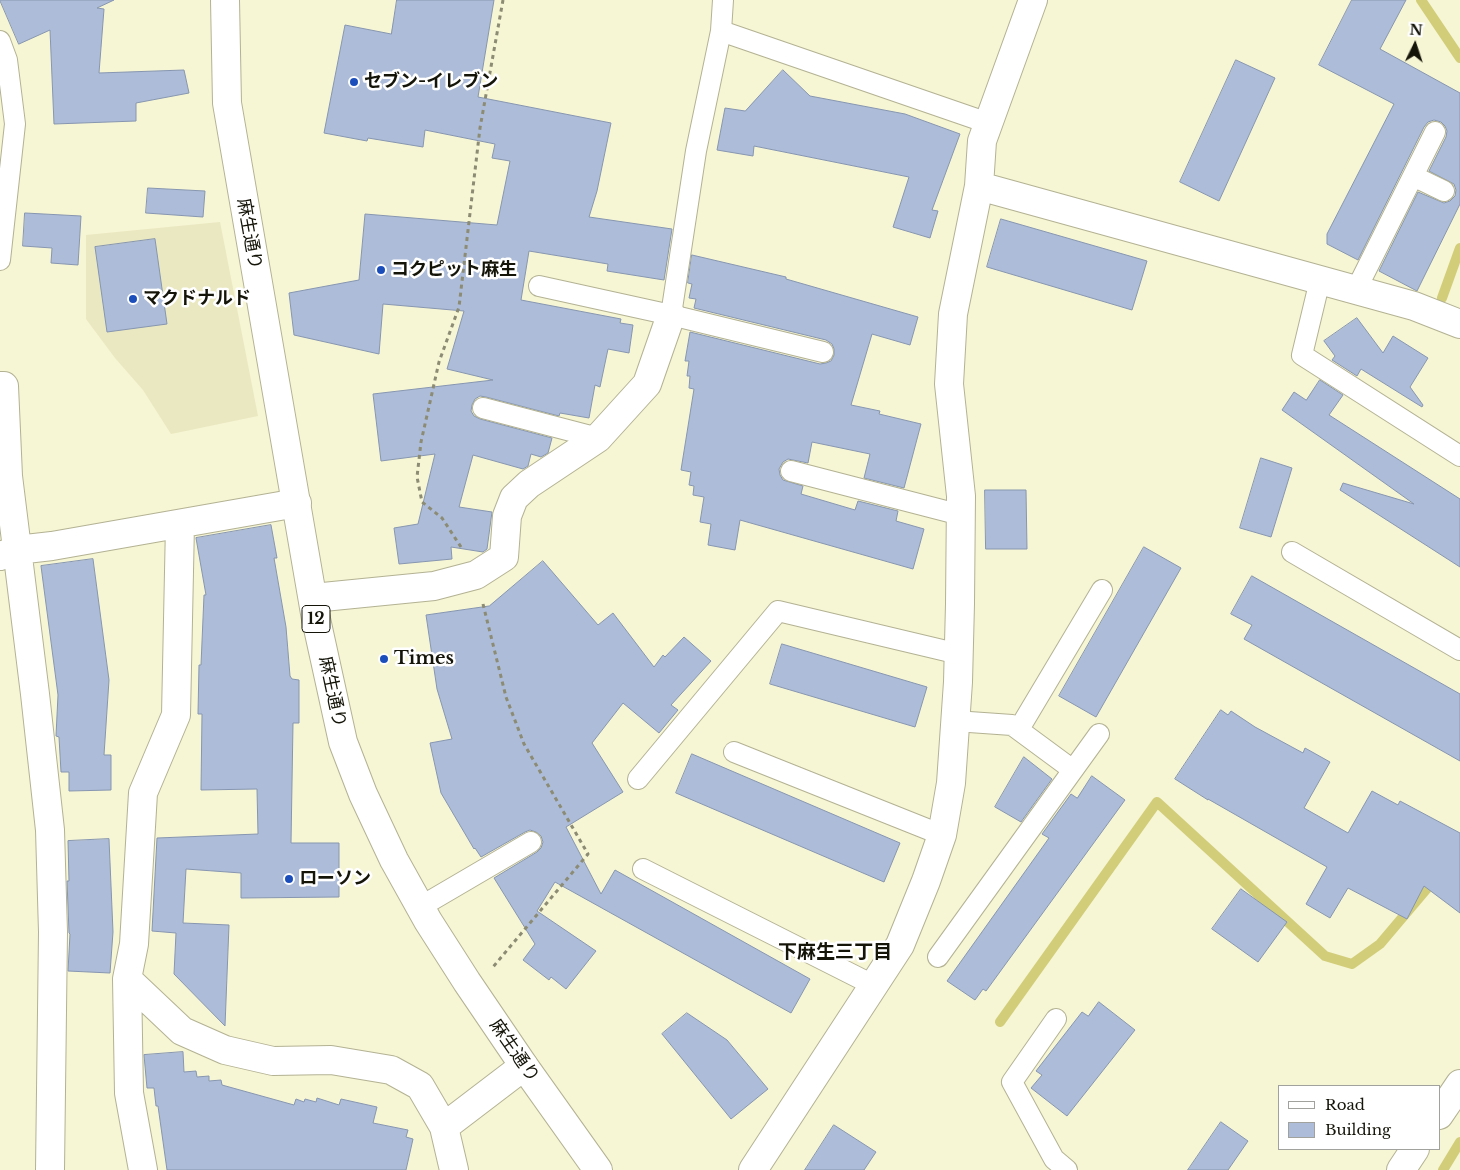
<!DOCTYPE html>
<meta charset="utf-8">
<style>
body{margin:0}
#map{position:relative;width:1460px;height:1170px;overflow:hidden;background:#f6f5d4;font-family:"Libre Baskerville",serif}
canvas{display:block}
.legend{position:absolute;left:1278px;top:1085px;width:162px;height:65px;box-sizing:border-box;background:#fff;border:1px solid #a1a19d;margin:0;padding:6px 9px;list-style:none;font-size:15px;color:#151409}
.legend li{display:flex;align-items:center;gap:10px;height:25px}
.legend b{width:25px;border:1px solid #a1a19d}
.north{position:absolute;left:1390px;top:20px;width:50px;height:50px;-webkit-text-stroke:4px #fff;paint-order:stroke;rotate:4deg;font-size:14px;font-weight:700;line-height:20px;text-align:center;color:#151409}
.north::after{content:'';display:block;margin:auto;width:18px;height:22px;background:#151409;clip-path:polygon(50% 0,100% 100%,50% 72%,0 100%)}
</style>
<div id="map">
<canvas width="1460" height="1170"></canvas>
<ul class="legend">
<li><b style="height:6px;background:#fff"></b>Road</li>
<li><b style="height:14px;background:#adbcd8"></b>Building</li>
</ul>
<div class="north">N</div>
</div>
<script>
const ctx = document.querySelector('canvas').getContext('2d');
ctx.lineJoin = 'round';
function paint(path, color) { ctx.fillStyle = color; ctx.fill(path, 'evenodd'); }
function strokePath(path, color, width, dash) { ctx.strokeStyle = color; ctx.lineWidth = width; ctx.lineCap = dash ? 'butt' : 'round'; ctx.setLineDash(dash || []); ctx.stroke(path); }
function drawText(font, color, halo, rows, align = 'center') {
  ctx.font = font + ' "Libre Baskerville","Noto Sans JP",serif'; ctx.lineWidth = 5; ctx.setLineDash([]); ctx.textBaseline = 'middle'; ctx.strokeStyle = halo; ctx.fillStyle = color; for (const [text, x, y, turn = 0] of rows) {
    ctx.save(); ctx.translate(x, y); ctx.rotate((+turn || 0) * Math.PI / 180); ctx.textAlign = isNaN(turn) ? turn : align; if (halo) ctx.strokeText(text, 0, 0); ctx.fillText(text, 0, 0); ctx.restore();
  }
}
const built = new Path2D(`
 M 220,222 L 258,416 L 171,434 L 143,390 L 115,358 L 86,319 L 86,235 Z`);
const stream = new Path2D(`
 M 1421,0 L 1460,58
 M 1442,298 L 1460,248
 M 1000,1022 L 1157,802 L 1325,956 L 1352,964 L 1380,944 L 1435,879
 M 1443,1170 L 1460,1142`);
const building = new Path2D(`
 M 0,0 L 114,0 L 97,8 L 104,9 L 99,73 L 184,70 L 189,93 L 136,103 L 136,121 L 54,124 L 50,30 L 19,44 Z
 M 397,0 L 494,0 L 478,97 L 611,123 L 597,191 L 589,217 L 672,229 L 664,280 L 607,271 L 608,264 L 529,251 L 521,300 L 621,319 L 620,323 L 633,325 L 629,353 L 608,349 L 600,387 L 595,385 L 589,418 L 560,413 L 559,416 L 486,397 L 480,396 L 475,399 L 472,405 L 471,411 L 474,416 L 480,419 L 552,438 L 548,453 L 541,457 L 531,454 L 528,466 L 523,469 L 473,455 L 459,507 L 492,512 L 487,549 L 483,552 L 451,547 L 452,559 L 399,564 L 394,528 L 418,524 L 435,454 L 381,461 L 373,394 L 493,380 L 447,369 L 464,311 L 383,304 L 379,354 L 294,335 L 289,293 L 359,280 L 365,214 L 497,225 L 510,161 L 492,158 L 495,144 L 425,130 L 423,147 L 368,138 L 367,141 L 324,133 L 345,25 L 391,34 Z
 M 1352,0 L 1406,0 L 1380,49 L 1460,93 L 1460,204 L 1417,291 L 1379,271 L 1418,192 L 1444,203 L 1450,201 L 1455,196 L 1456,190 L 1454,184 L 1429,171 L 1446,137 L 1447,131 L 1445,126 L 1441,122 L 1434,120 L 1428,122 L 1424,127 L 1358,260 L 1327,244 L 1327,234 L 1394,104 L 1319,65 Z
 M 1236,60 L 1275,78 L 1219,201 L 1180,182 Z
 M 783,70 L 810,96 L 905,114 L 960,134 L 932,210 L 938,211 L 930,238 L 893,227 L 909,177 L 754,146 L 753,156 L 717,150 L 725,108 L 745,111 Z
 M 148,188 L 205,191 L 203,217 L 146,213 Z
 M 25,213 L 81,216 L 78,265 L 51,263 L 52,248 L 23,246 Z
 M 1001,219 L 1147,261 L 1132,310 L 987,267 Z
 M 155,239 L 167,324 L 107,332 L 95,247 Z
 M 692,255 L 786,277 L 786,279 L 918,317 L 910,345 L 872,334 L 851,405 L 880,411 L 879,414 L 921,424 L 904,488 L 864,478 L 870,454 L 812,442 L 808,463 L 788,459 L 783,462 L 779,469 L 780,475 L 783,480 L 803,486 L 801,494 L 855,510 L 858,501 L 898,511 L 896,521 L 924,529 L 913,569 L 740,520 L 735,550 L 708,545 L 711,524 L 700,522 L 704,497 L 693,495 L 694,486 L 689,485 L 691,472 L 681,470 L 694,389 L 689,388 L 690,376 L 687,376 L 689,361 L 685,361 L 690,332 L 820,364 L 826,363 L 831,361 L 834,355 L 834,349 L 832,344 L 826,340 L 694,308 L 696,299 L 689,298 L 692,284 L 688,283 Z
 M 1357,318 L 1383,353 L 1393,336 L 1428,358 L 1410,387 L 1423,405 L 1422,407 L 1361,369 L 1357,376 L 1332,360 L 1335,356 L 1324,341 Z
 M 1320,380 L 1343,395 L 1329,415 L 1460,499 L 1460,567 L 1340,490 L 1343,483 L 1414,504 L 1282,410 L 1294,392 L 1306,400 Z
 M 1261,458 L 1292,468 L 1271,537 L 1240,528 Z
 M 985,490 L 1026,490 L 1027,549 L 986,549 Z
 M 271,525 L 277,558 L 274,558 L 286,627 L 290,676 L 292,679 L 299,680 L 299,723 L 293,723 L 291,843 L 339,843 L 339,897 L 241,898 L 241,873 L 186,869 L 183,923 L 229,925 L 225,1026 L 174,974 L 176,933 L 152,931 L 157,838 L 258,834 L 257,789 L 201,790 L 202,714 L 198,714 L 199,665 L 201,665 L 204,595 L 206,595 L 196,538 Z
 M 1144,547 L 1181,568 L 1096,717 L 1059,696 Z
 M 93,559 L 109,680 L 104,755 L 111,755 L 111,790 L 69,791 L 69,772 L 61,772 L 59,737 L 56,736 L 58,695 L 41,566 Z
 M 543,561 L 598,625 L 613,613 L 654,667 L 663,655 L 665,657 L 684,637 L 711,661 L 671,705 L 678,710 L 659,733 L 623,703 L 592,743 L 623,792 L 566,827 L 601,894 L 615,870 L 810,979 L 791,1013 L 555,882 L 537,911 L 596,951 L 566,989 L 551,977 L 549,980 L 523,960 L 535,944 L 494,878 L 537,852 L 541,848 L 543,842 L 541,836 L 536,832 L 530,830 L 525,832 L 481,857 L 475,848 L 474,849 L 441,793 L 430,743 L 452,739 L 437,689 L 426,615 L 489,606 Z
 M 1252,576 L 1460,694 L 1460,761 L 1244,639 L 1252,625 L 1231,614 Z
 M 782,644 L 927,687 L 915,727 L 770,684 Z
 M 1221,710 L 1228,715 L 1231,711 L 1255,727 L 1303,753 L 1305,748 L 1330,762 L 1304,808 L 1348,833 L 1372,791 L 1398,805 L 1400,801 L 1460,833 L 1460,913 L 1424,886 L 1407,919 L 1348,888 L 1330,918 L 1306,904 L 1327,867 L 1208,799 L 1208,800 L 1175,779 Z
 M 692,754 L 900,843 L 884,882 L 676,793 Z
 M 1024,757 L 1052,779 L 1021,822 L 995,807 Z
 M 1092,776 L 1125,800 L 986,991 L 983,989 L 975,1000 L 947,981 L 1049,838 L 1042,834 L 1071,794 L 1077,798 Z
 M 109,839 L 113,932 L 110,973 L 68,971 L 70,934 L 69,933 L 67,881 L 69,881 L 68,841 Z
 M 1241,889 L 1287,922 L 1258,962 L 1212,929 Z
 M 1099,1002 L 1135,1030 L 1067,1116 L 1031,1088 L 1042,1075 L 1036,1071 L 1082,1012 L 1088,1016 Z
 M 687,1013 L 727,1040 L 768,1089 L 731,1119 L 662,1034 Z
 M 183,1052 L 184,1072 L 196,1071 L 197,1077 L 209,1076 L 209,1081 L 221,1080 L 222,1085 L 294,1105 L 296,1099 L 304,1102 L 305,1099 L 316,1102 L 317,1098 L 339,1105 L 341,1099 L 377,1107 L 373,1123 L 408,1130 L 406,1137 L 413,1139 L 406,1170 L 167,1170 L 158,1106 L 156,1106 L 154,1088 L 147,1088 L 144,1055 Z
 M 1221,1122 L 1248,1141 L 1228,1170 L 1188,1170 Z
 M 834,1125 L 876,1152 L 864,1170 L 805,1170 Z`);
const path = new Path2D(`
 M 461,547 L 442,518 L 422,502 L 417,477 L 421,442 L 439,362 L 459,307 L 480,128 L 503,0
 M 483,604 L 506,697 L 524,744 L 588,854 L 493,967`);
const lane = new Path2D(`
 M 721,31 L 988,123
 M 0,41 L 7,60 L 15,124 L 0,260
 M 1413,176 L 1444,191
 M 1320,280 L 1302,355 L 1460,456
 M 539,286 L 671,315 L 823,352
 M 1356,290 L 1435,132
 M 671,315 L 696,151 L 721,31 L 723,0
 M 483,408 L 598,438
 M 791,471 L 961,515
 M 1292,552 L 1460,650
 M 955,721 L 1012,725 L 1073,770
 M 1019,729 L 1102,590
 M 734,752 L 942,835
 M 638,779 L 778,611 L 959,654
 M 643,869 L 873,985
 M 420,907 L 531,842
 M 938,957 L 1099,734
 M 1056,1019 L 1012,1082 L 1054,1159 L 1067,1170`);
const street = new Path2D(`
 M 979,186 L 1414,306 L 1460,324
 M 0,386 L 4,386 L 8,476 L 35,694 L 50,830 L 53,932 L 50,1170
 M 0,556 L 17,550 L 52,546 L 297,503
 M 313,598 L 434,586 L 476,575 L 504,557 L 507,516 L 514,498 L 529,484 L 598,438 L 647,384 L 671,315
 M 127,979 L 182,1031 L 225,1050 L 273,1061 L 331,1060 L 391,1070 L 420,1086 L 444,1127 L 454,1170
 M 1439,1115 L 1460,1084
 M 444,1127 L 524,1066
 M 143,1170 L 129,1093 L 127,979 L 134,944 L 143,793 L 176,715 L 180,524
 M 753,1170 L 900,945 L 926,881 L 942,835 L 951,783 L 958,682 L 960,604 L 961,496 L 949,384 L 953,314 L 979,186 L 982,141 L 1033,0
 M 1401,1170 L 1415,1149`);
const primary = new Path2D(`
 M 225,0 L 227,103 L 316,619 L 343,742 L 363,794 L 394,860 L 428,921 L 467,982 L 524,1066 L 598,1170`);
const markers = [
 [354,82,5,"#1b4ebb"],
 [381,270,5,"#1b4ebb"],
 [133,299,5,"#1b4ebb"],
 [384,659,5,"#1b4ebb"],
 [289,879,5,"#1b4ebb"]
];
const shields = [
 [316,619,28]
];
const shieldNames = [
 ["12",316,619]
];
const poiNames = [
 ["セブン-イレブン",364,82],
 ["コクピット麻生",391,270],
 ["マクドナルド",143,299],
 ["Times",394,659],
 ["ローソン",299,879]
];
const streetNames = [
 ["麻生通り",249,234,80],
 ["麻生通り",332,692,78],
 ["麻生通り",514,1051,55]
];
const neighbourhoodNames = [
 ["下麻生三丁目",835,953]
];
paint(built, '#eae8c0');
strokePath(stream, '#d2cd79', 10);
paint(building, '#adbcd8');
strokePath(building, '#8796b0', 1);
strokePath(lane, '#b3b293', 22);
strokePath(street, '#b3b293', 30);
strokePath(primary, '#b3b293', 30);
strokePath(path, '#8c8b74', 3, [4, 4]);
strokePath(lane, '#fff', 20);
strokePath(street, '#fff', 28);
strokePath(primary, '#fff', 28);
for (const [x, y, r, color] of markers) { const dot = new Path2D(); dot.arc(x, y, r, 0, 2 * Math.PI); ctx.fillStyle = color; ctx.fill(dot); strokePath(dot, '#fff', 2); }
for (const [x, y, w] of shields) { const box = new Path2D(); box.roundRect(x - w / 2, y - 13.5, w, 27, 4); ctx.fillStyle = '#fff'; ctx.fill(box); strokePath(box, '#151409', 1); }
drawText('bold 16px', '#151409', null, shieldNames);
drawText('bold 18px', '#151409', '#fff', poiNames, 'left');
drawText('18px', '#151409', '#fff', streetNames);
drawText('bold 19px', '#151409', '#fff', neighbourhoodNames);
</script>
